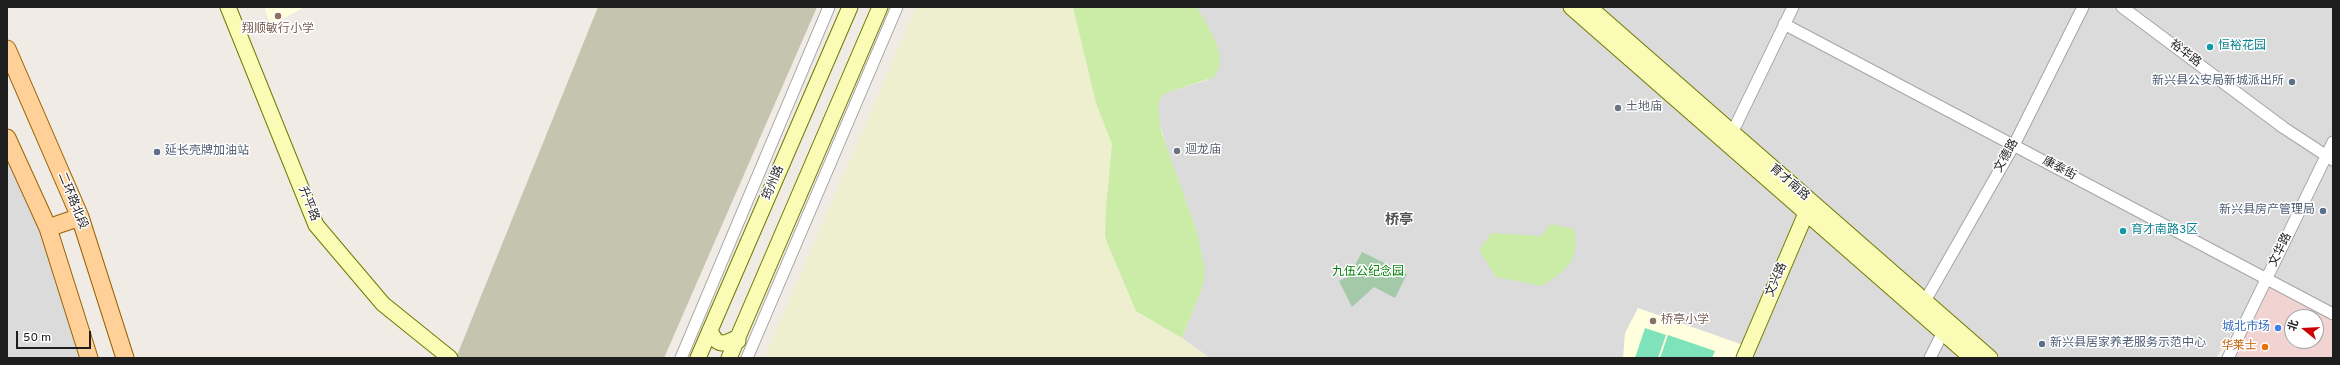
<!DOCTYPE html>
<meta charset="utf-8">
<style>
body{margin:0}
#map{position:relative;width:2340px;height:365px;overflow:hidden;background:#f0ebe4;font-family:Overpass,"Noto Sans SC",sans-serif}
canvas{display:block}
.frame{position:absolute;inset:0;border:8px solid #1e1e1e;pointer-events:none}
.north{position:absolute;left:2284px;top:309px;width:40px;height:40px;box-sizing:border-box;background:#fff;border:1px solid #a5a5a5;border-radius:50%;rotate:288deg;font-size:11px;font-weight:700;line-height:16px;text-align:center;color:#1e1e1e}
.north::after{content:'';display:block;margin:auto;width:14px;height:18px;background:#cc0004;clip-path:polygon(50% 0,100% 100%,50% 72%,0 100%)}
.scale{position:absolute;left:16px;top:331px;width:75px;height:18px;box-sizing:border-box;border:2px solid #1e1e1e;border-top:0;padding-left:5px;font-size:12px;line-height:14px;white-space:nowrap;color:#1e1e1e;-webkit-text-stroke:3px #fff;paint-order:stroke}
</style>
<div id="map">
<canvas width="2340" height="365"></canvas>
<div class="frame"></div>
<div class="north">北</div>
<div class="scale">50 m</div>
</div>
<script>
const ctx = document.querySelector('canvas').getContext('2d');
ctx.lineJoin = 'round';
function paint(path, color) { ctx.fillStyle = color; ctx.fill(path, 'evenodd'); }
function strokePath(path, color, width, dash) { ctx.strokeStyle = color; ctx.lineWidth = width; ctx.lineCap = dash ? 'butt' : 'round'; ctx.setLineDash(dash || []); ctx.stroke(path); }
function drawText(font, color, halo, rows, align = 'center') {
  ctx.font = font + ' Overpass,"Noto Sans SC",sans-serif'; ctx.lineWidth = 3; ctx.setLineDash([]); ctx.textBaseline = 'middle'; ctx.strokeStyle = halo; ctx.fillStyle = color; for (const [text, x, y, turn = 0] of rows) {
    ctx.save(); ctx.translate(x, y); ctx.rotate((+turn || 0) * Math.PI / 180); ctx.textAlign = isNaN(turn) ? turn : align; if (halo) ctx.strokeText(text, 0, 0); ctx.fillText(text, 0, 0); ctx.restore();
  }
}
const residential = new Path2D(`
 M 1197,7 L 2333,7 L 2333,314 L 2267,279 L 2216,358 L 1210,358 L 1182,338 L 1203,285 L 1197,232 L 1168,152 L 1158,117 L 1158,105 L 1161,98 L 1166,93 L 1208,80 L 1218,48 Z
 M 7,138 L 89,358 L 7,358 Z`);
const commercial = new Path2D(`
 M 2267,279 L 2333,314 L 2333,358 L 2228,358 ZM 2292,317 L 2316,317 L 2316,341 L 2292,341 Z`);
const education = new Path2D(`
 M 264,7 L 305,7 L 271,25 Z
 M 1638,308 L 1749,347 L 1744,358 L 1623,358 L 1625,333 Z`);
const construction = new Path2D(`
 M 598,7 L 817,7 L 664,358 L 456,358 Z`);
const farmland = new Path2D(`
 M 916,7 L 1073,7 L 1096,103 L 1112,144 L 1105,228 L 1112,255 L 1136,311 L 1182,338 L 1210,358 L 764,358 Z`);
const grass = new Path2D(`
 M 1073,7 L 1197,7 C 1207,27 1231,56 1214,77 L 1166,93 L 1161,98 L 1158,105 L 1161,131 L 1197,232 L 1205,270 L 1203,285 L 1182,338 L 1136,311 L 1108,245 L 1105,236 L 1106,209 L 1112,144 L 1096,103 Z
 M 1551,224 L 1574,229 C 1581,262 1565,270 1542,286 L 1496,277 L 1479,250 L 1492,233 L 1541,236 Z`);
const cemetery = new Path2D(`
 M 1362,252 L 1407,274 L 1395,298 L 1374,287 L 1352,307 L 1339,281 L 1349,276 Z`);
const pitch = new Path2D(`
 M 1645,328 L 1666,335 L 1658,358 L 1635,358 Z
 M 1668,335 L 1715,351 L 1712,358 L 1660,358 Z`);
const street = new Path2D(`
 M 2122,7 L 2284,128 L 2333,160
 M 1784,24 L 2333,314
 M 1732,133 L 1793,7
 M 1925,301 L 2014,145 L 2083,7
 M 681,358 L 829,7
 M 747,358 L 897,7
 M 1930,358 L 1943,332
 M 2228,358 L 2333,142`);
const secondary = new Path2D(`
 M 228,7 L 316,225 L 383,304 L 450,358
 M 1571,7 L 1972,358
 M 1589,7 L 1990,358
 M 710,330 C 717,347 723,345 738,337 L 738,341
 M 698,358 L 850,7
 M 729,358 L 880,7
 M 1744,358 L 1810,204`);
const primary = new Path2D(`
 M 7,49 L 80,217 L 125,358
 M 7,138 L 48,228 L 89,358
 M 48,228 L 80,217`);
const markers = [
 [278,16,4,"#8d6e63"],
 [2210,47,4,"#0f9aa8"],
 [2292,82,4,"#5c6f8a"],
 [1618,108,4,"#6b7280"],
 [1177,151,4,"#6b7280"],
 [157,152,4,"#5c6f8a"],
 [2323,211,4,"#5c6f8a"],
 [2123,231,4,"#0f9aa8"],
 [1653,321,4,"#8d6e63"],
 [2278,328,4,"#3f7fe0"],
 [2042,344,4,"#5c6f8a"],
 [2265,347,4,"#e8710a"]
];
const educationNames = [
 ["翔顺敏行小学",278,30],
 ["桥亭小学",1661,321,"left"]
];
const cultureNames = [
 ["恒裕花园",2218,47],
 ["育才南路3区",2131,231]
];
const streetNames = [
 ["裕华路",2185,54,37],
 ["文德路",2007,156,-61],
 ["康泰街",2059,169,28],
 ["筠州路",774,183,-67],
 ["育才南路",1789,183,41],
 ["二环路北段",72,201,68],
 ["升平路",308,204,68],
 ["文华路",2281,250,-64],
 ["文兴路",1777,280,-67]
];
const serviceNames = [
 ["新兴县公安局新城派出所",2284,82],
 ["延长壳牌加油站",165,152,"left"],
 ["新兴县房产管理局",2315,211],
 ["新兴县居家养老服务示范中心",2050,344,"left"]
];
const worshipNames = [
 ["土地庙",1626,108],
 ["迴龙庙",1185,151]
];
const parkNames = [
 ["九伍公纪念园",1368,273]
];
const shopNames = [
 ["城北市场",2270,328]
];
const foodNames = [
 ["华莱士",2257,347]
];
const quarterNames = [
 ["桥亭",1399,221]
];
paint(residential, '#dcdbdb');
paint(commercial, '#f1d3d2');
paint(education, '#fffedd');
paint(construction, '#c4c4af');
paint(farmland, '#edefce');
paint(grass, '#caeca7');
paint(cemetery, '#a4c9a9');
paint(pitch, '#7ee2ba');
strokePath(street, '#a5a5a5', 13);
strokePath(secondary, '#6f7a00', 17);
strokePath(primary, '#986300', 19);
strokePath(street, '#fff', 11);
strokePath(secondary, '#fafcb5', 15);
strokePath(primary, '#ffd199', 17);
for (const [x, y, r, color] of markers) { const dot = new Path2D(); dot.arc(x, y, r, 0, 2 * Math.PI); ctx.fillStyle = color; ctx.fill(dot); strokePath(dot, '#fff', 1.5); }
drawText('12px', '#785e54', '#fff', educationNames);
drawText('12px', '#0d838f', '#fff', cultureNames, 'left');
drawText('12px', '#1e1e1e', '#fff', streetNames);
drawText('12px', '#4e5e75', '#fff', serviceNames, 'right');
drawText('12px', '#5b616d', '#fff', worshipNames, 'left');
drawText('12px', '#07810f', '#fff', parkNames);
drawText('12px', '#366cbe', '#fff', shopNames, 'right');
drawText('12px', '#c56008', '#fff', foodNames, 'right');
drawText('bold 14px', '#515151', '#fff', quarterNames);
</script>
